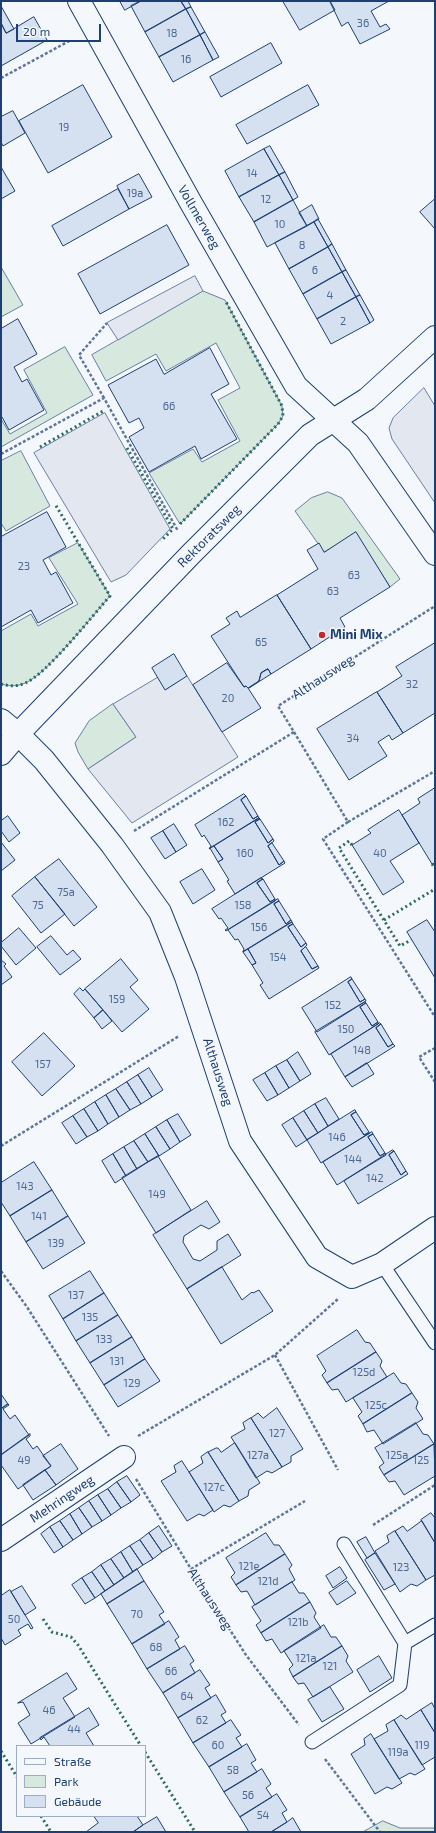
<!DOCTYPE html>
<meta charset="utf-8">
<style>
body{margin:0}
#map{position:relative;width:436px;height:1833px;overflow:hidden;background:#f4f7fb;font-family:"Exo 2",sans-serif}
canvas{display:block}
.frame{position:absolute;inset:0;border:2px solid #1d3f73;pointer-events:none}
.legend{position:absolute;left:16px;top:1745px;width:130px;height:72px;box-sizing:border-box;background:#f4f7fb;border:1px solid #9eadc5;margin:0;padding:5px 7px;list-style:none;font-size:12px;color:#1d3f73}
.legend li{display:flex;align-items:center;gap:8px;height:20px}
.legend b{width:20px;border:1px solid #9eadc5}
.scale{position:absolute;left:16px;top:24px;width:85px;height:18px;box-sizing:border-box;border:2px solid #1d3f73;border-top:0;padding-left:5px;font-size:12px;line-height:14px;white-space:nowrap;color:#1d3f73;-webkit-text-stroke:3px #f4f7fb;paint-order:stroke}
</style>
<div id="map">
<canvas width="436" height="1833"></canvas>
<div class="frame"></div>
<ul class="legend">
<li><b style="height:5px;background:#f4f7fb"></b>Straße</li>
<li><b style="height:11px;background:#d7e8df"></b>Park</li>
<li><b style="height:11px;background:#d5e0f0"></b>Gebäude</li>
</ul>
<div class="scale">20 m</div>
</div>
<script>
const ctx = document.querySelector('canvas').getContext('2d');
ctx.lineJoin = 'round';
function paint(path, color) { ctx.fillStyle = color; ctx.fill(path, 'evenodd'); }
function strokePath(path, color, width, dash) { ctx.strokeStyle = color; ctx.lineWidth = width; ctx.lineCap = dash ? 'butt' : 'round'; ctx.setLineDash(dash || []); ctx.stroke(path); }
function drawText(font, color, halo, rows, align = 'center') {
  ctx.font = font + ' "Exo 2",sans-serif'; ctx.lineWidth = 3; ctx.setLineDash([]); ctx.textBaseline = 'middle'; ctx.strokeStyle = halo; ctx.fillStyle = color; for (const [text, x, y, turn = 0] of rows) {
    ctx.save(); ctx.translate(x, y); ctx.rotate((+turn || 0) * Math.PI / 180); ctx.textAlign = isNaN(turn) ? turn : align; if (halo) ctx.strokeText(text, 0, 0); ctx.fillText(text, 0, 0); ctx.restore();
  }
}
const green = new Path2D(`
 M 1,267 L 23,305 L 1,317 Z
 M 203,291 L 225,300 L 282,406 L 283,416 L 278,424 L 180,524 L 149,473 L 193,449 L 202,462 L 240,441 L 218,400 L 240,388 L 216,343 L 166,371 L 156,354 L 106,381 L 92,355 Z
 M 65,347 L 93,395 L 1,447 L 1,419 L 10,434 L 47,413 L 24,370 Z
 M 21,451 L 50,506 L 6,531 L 1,523 L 1,461 Z
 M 328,492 L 342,498 L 400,579 L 390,587 L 356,533 L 324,552 L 295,511 L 311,498 Z
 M 78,543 L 110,596 C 93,615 45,676 25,683 C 17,687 9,686 1,684 L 1,631 L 31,614 L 38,626 L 78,604 L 49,558 Z
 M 113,704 L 136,737 L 88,769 L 78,752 L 75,743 L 89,721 Z
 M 383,1821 L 400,1828 L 435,1828 L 435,1832 L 363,1832 Z`);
const parking = new Path2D(`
 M 195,276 L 203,291 L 118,340 L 107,323 Z
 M 424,388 L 435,406 L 435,503 L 392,439 L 389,428 L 393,418 Z
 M 105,413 L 170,529 L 126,575 L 111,582 L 34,453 Z
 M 187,676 L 238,757 L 132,823 L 88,769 L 136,737 L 113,704 L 158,677 L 166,689 Z`);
const building = new Path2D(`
 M 120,1 L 141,1 L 125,10 Z
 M 141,1 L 181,1 L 186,9 L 145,32 L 131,6 Z
 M 181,1 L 188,1 L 191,7 L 186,9 Z
 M 283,1 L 330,1 L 335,10 L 300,30 Z
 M 330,1 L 389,1 L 371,11 L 380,27 L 386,24 L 390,29 L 360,44 L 348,22 L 342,26 Z
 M 1,6 L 14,29 L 6,33 L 1,23 Z
 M 191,7 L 205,32 L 200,35 L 186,9 Z
 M 186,9 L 200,35 L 159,57 L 145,32 Z
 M 34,17 L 47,40 L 1,66 L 1,23 L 6,33 Z
 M 205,32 L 219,57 L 213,60 L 200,35 Z
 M 200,35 L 213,60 L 173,82 L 159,57 Z
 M 271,43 L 282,63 L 221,97 L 210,77 Z
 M 83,85 L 112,137 L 48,173 L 19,121 Z
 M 308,85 L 319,105 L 247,144 L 236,125 Z
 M 13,111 L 25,133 L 3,146 L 1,142 L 1,117 Z
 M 270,146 L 285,172 L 279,175 L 264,149 Z
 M 264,149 L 279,175 L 239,197 L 225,171 Z
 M 1,167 L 15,191 L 1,199 Z
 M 285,172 L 298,197 L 293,200 L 279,175 Z
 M 139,174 L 152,197 L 129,209 L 117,186 Z
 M 279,175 L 293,200 L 254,222 L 239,197 Z
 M 118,189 L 129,209 L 63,246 L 52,226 Z
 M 435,199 L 435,229 L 420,212 Z
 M 293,200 L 307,226 L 267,247 L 254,222 Z
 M 312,205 L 319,219 L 307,226 L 299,213 Z
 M 318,219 L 332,244 L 328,247 L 314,222 Z
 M 314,222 L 328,247 L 289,269 L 275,243 Z
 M 167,225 L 189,265 L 100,314 L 78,274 Z
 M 332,244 L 346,270 L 342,272 L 328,247 Z
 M 328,247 L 342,272 L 303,294 L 289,269 Z
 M 346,270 L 360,295 L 356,297 L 342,272 Z
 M 342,272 L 356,297 L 317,319 L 303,294 Z
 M 360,295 L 374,320 L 370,323 L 356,297 Z
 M 356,297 L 370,323 L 331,344 L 317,319 Z
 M 18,319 L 37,354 L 14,367 L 22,382 L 27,379 L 44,410 L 9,430 L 2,417 L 1,418 L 1,329 Z
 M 210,348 L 229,384 L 211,394 L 237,439 L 201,459 L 195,446 L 149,472 L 129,437 L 144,428 L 139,418 L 129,423 L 108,385 L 156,359 L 164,374 Z
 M 47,512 L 66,547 L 43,560 L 51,575 L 56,572 L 73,603 L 38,623 L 31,610 L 1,627 L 1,537 Z
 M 356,532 L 390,587 L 340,618 L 345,627 L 311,649 L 277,595 L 318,569 L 307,550 L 319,543 L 324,552 Z
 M 277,595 L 311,649 L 271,674 L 268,669 L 261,673 L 259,681 L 248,688 L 246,686 L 244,687 L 211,636 L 230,624 L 226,618 L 237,611 L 240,617 Z
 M 435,643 L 435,713 L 403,733 L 377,692 L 402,676 L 396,667 Z
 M 174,654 L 187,676 L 165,690 L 152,668 Z
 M 227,663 L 244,687 L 246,686 L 248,688 L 261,708 L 222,732 L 193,685 Z
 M 268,669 L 271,674 L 249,688 L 259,681 L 261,673 Z
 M 377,692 L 403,733 L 392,740 L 389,735 L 378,742 L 387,756 L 349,780 L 317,729 Z
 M 435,788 L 435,863 L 432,864 L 402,815 L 420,803 L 418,799 Z
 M 244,794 L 246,796 L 241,800 L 253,819 L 258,816 L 259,818 L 209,849 L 211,846 L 204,835 L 202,837 L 195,825 Z
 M 246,796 L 258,816 L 253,819 L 241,800 Z
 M 399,810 L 419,843 L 390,861 L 404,882 L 383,895 L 352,845 L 371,833 L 368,830 Z
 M 8,816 L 20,833 L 9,842 L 1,831 L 1,821 Z
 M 259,818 L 260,819 L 255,822 L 268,843 L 273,839 L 274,841 L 268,846 L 279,865 L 284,861 L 285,863 L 235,894 L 227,881 L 229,880 L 218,862 L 223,859 L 214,846 Z
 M 260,819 L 273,839 L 268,843 L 255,822 Z
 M 174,824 L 187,845 L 176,852 L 163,831 Z
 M 163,831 L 176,852 L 165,859 L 151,838 Z
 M 1,842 L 15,860 L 1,871 Z
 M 272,843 L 284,861 L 279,865 L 268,846 Z
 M 214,846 L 223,859 L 218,862 L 210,848 Z
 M 59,859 L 97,907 L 74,926 L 35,877 Z
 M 202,869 L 215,890 L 193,904 L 180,882 Z
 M 35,877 L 65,914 L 41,933 L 12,896 Z
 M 261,878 L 263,879 L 257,883 L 270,902 L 275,899 L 275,901 L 226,931 L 225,930 L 228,928 L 221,918 L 219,919 L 212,909 Z
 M 263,879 L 275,899 L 270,902 L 257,883 Z
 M 278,899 L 279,901 L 274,904 L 286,924 L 291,920 L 292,922 L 243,952 L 244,949 L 238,939 L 235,940 L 228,930 Z
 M 279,901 L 291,920 L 286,924 L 274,904 Z
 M 427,920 L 435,932 L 435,978 L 407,932 Z
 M 292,922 L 293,924 L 288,927 L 301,947 L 306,943 L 307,945 L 301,951 L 312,969 L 318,966 L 319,968 L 269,999 L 260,985 L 263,983 L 252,965 L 256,963 L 248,949 Z
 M 293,924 L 306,943 L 301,947 L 288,927 Z
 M 19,928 L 36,948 L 16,965 L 1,946 L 1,943 Z
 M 51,936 L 67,955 L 73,950 L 81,959 L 60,975 L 37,947 Z
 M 306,947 L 318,966 L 312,969 L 301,951 Z
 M 248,949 L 256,963 L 252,965 L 243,952 Z
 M 121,959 L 138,980 L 130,987 L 149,1009 L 122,1032 L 85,989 Z
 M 1,960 L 6,964 L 4,966 L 12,977 L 1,985 Z
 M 351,977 L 352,979 L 348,982 L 360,1002 L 365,999 L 366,1001 L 317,1032 L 302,1008 Z
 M 352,979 L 365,999 L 360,1002 L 348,982 Z
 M 80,988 L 83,991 L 85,989 L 103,1010 L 94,1018 L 74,994 Z
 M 365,1002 L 366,1003 L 360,1007 L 372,1026 L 378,1022 L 378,1024 L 329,1055 L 315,1032 Z
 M 366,1003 L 378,1022 L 372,1026 L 360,1007 Z
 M 103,1010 L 112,1021 L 102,1029 L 94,1018 Z
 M 380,1023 L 381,1024 L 376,1028 L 388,1047 L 393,1044 L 395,1046 L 345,1077 L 331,1054 Z
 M 381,1024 L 393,1044 L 388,1047 L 376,1028 Z
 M 44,1033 L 75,1066 L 42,1096 L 12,1062 Z
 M 298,1052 L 311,1074 L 300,1081 L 287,1060 Z
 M 287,1060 L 300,1081 L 289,1088 L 276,1066 Z
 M 367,1063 L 374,1074 L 352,1087 L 345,1077 Z
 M 276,1066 L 289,1088 L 278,1095 L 265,1073 Z
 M 149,1068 L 163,1090 L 152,1097 L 138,1075 Z
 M 265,1073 L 278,1095 L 267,1101 L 253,1080 Z
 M 138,1075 L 152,1097 L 141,1104 L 127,1082 Z
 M 127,1082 L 141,1104 L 130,1110 L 116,1089 Z
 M 116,1089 L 130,1110 L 119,1117 L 106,1095 Z
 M 106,1095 L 119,1117 L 108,1124 L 95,1102 Z
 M 326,1098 L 339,1119 L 328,1126 L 315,1104 Z
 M 95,1102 L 108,1124 L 98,1131 L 84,1109 Z
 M 315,1104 L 328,1126 L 318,1133 L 304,1111 Z
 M 84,1109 L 98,1131 L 87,1137 L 73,1116 Z
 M 355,1110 L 356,1112 L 351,1115 L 364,1135 L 370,1133 L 321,1163 L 307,1140 Z
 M 304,1111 L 318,1133 L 307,1140 L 293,1118 Z
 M 356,1112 L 369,1132 L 364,1135 L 351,1115 Z
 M 178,1114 L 191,1135 L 180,1142 L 167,1120 Z
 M 73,1116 L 87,1137 L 76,1144 L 62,1123 Z
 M 293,1118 L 307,1140 L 296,1147 L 282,1125 Z
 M 167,1120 L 180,1142 L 170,1149 L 156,1127 Z
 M 156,1127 L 170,1149 L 159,1156 L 145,1134 Z
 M 372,1132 L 373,1134 L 368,1137 L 380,1156 L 385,1153 L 386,1155 L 337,1185 L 323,1162 Z
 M 145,1134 L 159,1156 L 148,1162 L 134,1141 Z
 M 373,1134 L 385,1153 L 380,1156 L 368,1137 Z
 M 134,1141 L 148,1162 L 137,1169 L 124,1147 Z
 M 124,1147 L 137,1169 L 126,1176 L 113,1154 Z
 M 393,1150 L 394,1151 L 389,1155 L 401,1175 L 406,1171 L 408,1174 L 358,1204 L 344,1181 Z
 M 394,1151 L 406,1171 L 401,1175 L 389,1155 Z
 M 113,1154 L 126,1176 L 115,1183 L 102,1161 Z
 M 158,1156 L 191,1210 L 156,1233 L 122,1178 Z
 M 34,1162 L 52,1190 L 10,1216 L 1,1202 L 1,1183 Z
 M 52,1190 L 68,1216 L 26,1242 L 10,1216 Z
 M 207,1201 L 220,1222 L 209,1229 L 201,1225 L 184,1236 L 183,1242 L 193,1259 L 200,1261 L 217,1250 L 217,1241 L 228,1234 L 241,1255 L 187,1289 L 153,1235 Z
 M 68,1216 L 85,1243 L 43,1269 L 26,1242 Z
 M 222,1267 L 242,1300 L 252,1292 L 253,1293 L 259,1290 L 273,1311 L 221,1344 L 187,1289 Z
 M 90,1271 L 104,1293 L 63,1319 L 49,1296 Z
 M 104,1293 L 118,1315 L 76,1341 L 63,1319 Z
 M 118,1315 L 132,1337 L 90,1363 L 76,1341 Z
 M 357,1330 L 365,1342 L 370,1343 L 376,1352 L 327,1383 L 322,1375 L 326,1371 L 317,1356 Z
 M 132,1337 L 145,1359 L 104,1385 L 90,1363 Z
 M 376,1352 L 382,1361 L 380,1366 L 387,1377 L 346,1402 L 338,1389 L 332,1390 L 327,1383 Z
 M 145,1359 L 160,1381 L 118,1407 L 104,1385 Z
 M 394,1373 L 401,1383 L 406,1384 L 412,1393 L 363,1424 L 358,1416 L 362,1412 L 353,1398 Z
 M 412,1393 L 418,1402 L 416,1408 L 423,1419 L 383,1444 L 374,1430 L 367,1432 L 363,1424 Z
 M 1,1394 L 8,1404 L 1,1409 Z
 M 8,1404 L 9,1405 L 3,1409 L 10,1419 L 15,1415 L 29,1435 L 1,1455 L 1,1409 Z
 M 277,1408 L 303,1449 L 291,1456 L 291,1462 L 282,1467 L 251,1418 L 258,1413 L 263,1418 Z
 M 251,1418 L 282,1467 L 272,1473 L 267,1471 L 256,1478 L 231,1437 L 245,1429 L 243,1423 Z
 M 416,1423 L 423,1434 L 428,1435 L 434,1444 L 384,1475 L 379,1467 L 384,1463 L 375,1448 Z
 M 30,1434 L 30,1436 L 26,1439 L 33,1449 L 37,1446 L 51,1466 L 18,1489 L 1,1465 L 1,1455 Z
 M 235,1443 L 260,1483 L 249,1490 L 248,1496 L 239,1501 L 208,1452 L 216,1448 L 218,1448 L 221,1452 Z
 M 61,1444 L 78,1469 L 56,1485 L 45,1470 L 51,1466 L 43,1456 Z
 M 434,1444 L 435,1476 L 404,1495 L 395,1481 L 389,1482 L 384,1475 Z
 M 208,1452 L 239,1501 L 230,1507 L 224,1505 L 214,1512 L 189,1472 L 203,1463 L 201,1457 Z
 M 182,1461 L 213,1510 L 204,1516 L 199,1514 L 187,1521 L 161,1481 L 176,1472 L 174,1466 Z
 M 45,1470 L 56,1485 L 33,1500 L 23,1485 Z
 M 127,1476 L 140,1495 L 131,1502 L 117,1482 Z
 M 117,1482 L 131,1502 L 121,1508 L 108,1489 Z
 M 108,1489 L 121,1508 L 111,1515 L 98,1495 Z
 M 98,1495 L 111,1515 L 102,1521 L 89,1501 Z
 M 89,1501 L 102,1521 L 92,1527 L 79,1508 Z
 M 79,1508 L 92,1527 L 82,1534 L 70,1514 Z
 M 431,1513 L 435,1518 L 435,1543 L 421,1520 Z
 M 70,1514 L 82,1534 L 73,1540 L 60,1521 Z
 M 60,1521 L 73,1540 L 63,1547 L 50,1527 Z
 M 422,1521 L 435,1543 L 435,1575 L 426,1580 L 395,1531 L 403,1526 L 407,1531 Z
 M 159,1526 L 172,1546 L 162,1552 L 149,1533 Z
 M 50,1527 L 63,1547 L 54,1553 L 41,1534 Z
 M 395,1531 L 426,1580 L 417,1586 L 411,1584 L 400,1592 L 375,1551 L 389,1542 L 387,1536 Z
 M 149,1533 L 162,1552 L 153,1559 L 140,1540 Z
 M 266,1533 L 274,1545 L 279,1545 L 285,1554 L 236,1585 L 231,1577 L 235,1573 L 226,1558 Z
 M 366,1537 L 375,1553 L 367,1558 L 357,1542 Z
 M 140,1540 L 153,1559 L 143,1565 L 130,1546 Z
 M 130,1546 L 143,1565 L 133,1572 L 121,1552 Z
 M 121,1552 L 133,1572 L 124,1578 L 111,1559 Z
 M 375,1553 L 395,1584 L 384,1590 L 365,1560 Z
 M 285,1554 L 292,1565 L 289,1569 L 295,1580 L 255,1605 L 247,1591 L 241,1592 L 236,1585 Z
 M 111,1559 L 124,1578 L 114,1585 L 101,1565 Z
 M 101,1565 L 114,1585 L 105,1591 L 92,1572 Z
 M 340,1567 L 347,1578 L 333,1588 L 326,1576 Z
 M 137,1569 L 144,1581 L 107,1604 L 101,1594 Z
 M 92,1572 L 105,1591 L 95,1598 L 82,1578 Z
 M 82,1578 L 95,1598 L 85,1604 L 72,1585 Z
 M 144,1581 L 164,1612 L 159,1615 L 165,1624 L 132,1644 L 107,1604 Z
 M 347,1581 L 356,1593 L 337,1605 L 329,1593 Z
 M 292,1582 L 299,1593 L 304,1593 L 310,1602 L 261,1633 L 256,1625 L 261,1621 L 252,1607 Z
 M 22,1586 L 36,1608 L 25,1615 L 11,1592 Z
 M 10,1590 L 33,1628 L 31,1629 L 28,1624 L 18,1630 L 21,1635 L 5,1645 L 1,1638 L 1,1596 Z
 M 310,1602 L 316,1613 L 314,1617 L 321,1628 L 281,1653 L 272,1639 L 266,1641 L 261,1633 Z
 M 169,1621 L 179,1637 L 175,1640 L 180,1649 L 147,1669 L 132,1644 Z
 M 324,1625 L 331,1637 L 336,1637 L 342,1646 L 293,1677 L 289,1669 L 293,1665 L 284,1651 Z
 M 185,1646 L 194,1661 L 190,1664 L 195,1673 L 163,1693 L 147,1669 Z
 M 342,1646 L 348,1656 L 346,1661 L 353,1672 L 313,1697 L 304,1683 L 298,1684 L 293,1677 Z
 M 379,1656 L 392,1678 L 370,1692 L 357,1670 Z
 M 200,1670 L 210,1685 L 205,1688 L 211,1698 L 178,1718 L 163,1693 Z
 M 67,1673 L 77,1689 L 63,1698 L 75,1717 L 31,1744 L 18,1723 L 30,1715 L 23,1702 L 18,1703 Z
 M 330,1687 L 344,1709 L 322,1722 L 308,1700 Z
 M 216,1695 L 226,1712 L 221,1715 L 226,1723 L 193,1743 L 178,1718 Z
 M 432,1703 L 435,1709 L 435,1733 L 421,1710 Z
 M 89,1708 L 99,1725 L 86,1733 L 94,1746 L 50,1746 L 44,1737 L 41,1740 L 40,1738 Z
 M 421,1710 L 435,1733 L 435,1757 L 422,1765 L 394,1720 L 401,1715 L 406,1719 Z
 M 231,1720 L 241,1735 L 236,1738 L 242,1747 L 209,1767 L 193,1743 Z
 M 394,1720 L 425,1769 L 415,1775 L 410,1773 L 399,1779 L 374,1739 L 388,1731 L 386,1725 Z
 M 371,1734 L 402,1783 L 392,1789 L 387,1787 L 375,1794 L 351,1754 L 365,1745 L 364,1739 Z
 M 247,1744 L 256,1760 L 251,1763 L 257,1772 L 224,1792 L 209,1767 Z
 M 262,1769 L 271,1784 L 266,1788 L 272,1797 L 240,1817 L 224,1792 Z
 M 277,1794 L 287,1810 L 282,1813 L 287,1822 L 271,1832 L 249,1832 L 240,1817 Z
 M 94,1816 L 137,1816 L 143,1825 L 133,1832 L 86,1832 L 98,1823 Z
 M 157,1817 L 166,1832 L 133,1832 L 143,1825 Z
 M 293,1818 L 301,1832 L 271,1832 L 287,1822 Z`);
const path = new Path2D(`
 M 1,78 L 71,40
 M 104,398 L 79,355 L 107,323
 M 1,454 L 104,398 L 178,531
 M 294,732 L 348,822 L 323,839 L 435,1017
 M 348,822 L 435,771
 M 134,831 L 294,732 L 278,706 L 435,606
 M 435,1048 L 419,1057 L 435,1082
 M 1,1146 L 179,1036
 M 1,1271 L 27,1307 L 109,1436
 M 275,1355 L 338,1470
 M 138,1436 L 275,1355 L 338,1299
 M 136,1479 L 191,1569 L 246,1655 L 299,1725
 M 373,1525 L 435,1485
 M 191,1569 L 305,1501
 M 325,1759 L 380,1832`);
const service = new Path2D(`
 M 382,1264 L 435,1343
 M 344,1544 L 405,1643 L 435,1625
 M 312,1742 L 400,1685 L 405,1643`);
const minor = new Path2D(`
 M 79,1 L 191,203 L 296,386 L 358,443 L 435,554
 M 1,720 L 18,734 L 44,760 L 112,845 L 160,912 L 186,977 L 240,1141 L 317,1257 L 352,1277 L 382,1264 L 435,1228
 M 1,754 L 18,734 L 191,554 L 310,435 L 367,399 L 435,337
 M 1,1540 L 124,1457`);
const hedge = new Path2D(`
 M 40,447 L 105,410
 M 127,448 L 173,529 L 161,541
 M 180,524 L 278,424 L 283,416 L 282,406 L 225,300
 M 1,684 C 9,686 17,687 25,683 C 45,676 93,615 110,596 L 55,504
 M 352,845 L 349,841 L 339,848 L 400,946 L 411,940
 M 432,864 L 435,868
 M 384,920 L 435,889
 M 43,1619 L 52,1632 L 71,1637 L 78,1645 L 141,1746
 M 1,1751 L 17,1777
 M 145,1752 L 195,1832
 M 41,1816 L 51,1832`);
const markers = [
 [322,635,4,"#c62828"]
];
const numberNames = [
 ["36",363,23],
 ["18",172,33],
 ["16",186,59],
 ["19",64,127],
 ["14",252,173],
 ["19a",135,193],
 ["12",266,199],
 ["10",280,224],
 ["8",302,245],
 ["6",315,270],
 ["4",330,295],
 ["2",343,321],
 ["66",169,406],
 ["23",24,566],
 ["63",354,575],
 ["63",333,591],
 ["65",261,642],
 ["32",412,684],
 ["20",228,698],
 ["34",353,738],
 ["162",226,822],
 ["160",245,853],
 ["40",380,853],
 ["75a",66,892],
 ["75",38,905],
 ["158",243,905],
 ["156",259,927],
 ["154",278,957],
 ["159",117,999],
 ["152",333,1005],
 ["150",346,1029],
 ["148",362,1050],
 ["157",43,1064],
 ["146",337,1137],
 ["144",353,1159],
 ["142",375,1178],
 ["143",25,1186],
 ["149",157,1194],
 ["141",39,1216],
 ["139",56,1243],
 ["137",76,1295],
 ["135",90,1317],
 ["133",104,1339],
 ["131",117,1361],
 ["125d",364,1372],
 ["129",132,1383],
 ["125c",376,1405],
 ["127",277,1433],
 ["127a",258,1455],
 ["125a",397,1455],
 ["49",24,1460],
 ["125",421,1460],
 ["127c",214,1487],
 ["121e",249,1566],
 ["123",401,1567],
 ["121d",268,1581],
 ["70",137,1614],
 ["50",14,1619],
 ["121b",298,1622],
 ["68",156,1647],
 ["121a",306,1658],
 ["121",330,1666],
 ["66",171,1671],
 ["64",187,1696],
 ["46",49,1710],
 ["62",202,1720],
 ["44",74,1729],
 ["60",218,1745],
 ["119",422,1745],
 ["119a",398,1752],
 ["58",233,1770],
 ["56",248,1795],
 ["54",263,1815]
];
const streetNames = [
 ["Vollmerweg",199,217,60],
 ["Rektoratsweg",209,536,-45],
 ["Althausweg",323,677,-33],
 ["Althausweg",218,1072,72],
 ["Mehringweg",62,1499,-34],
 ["Althausweg",210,1599,57]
];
const poiNames = [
 ["Mini Mix",330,635]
];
paint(green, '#d7e8df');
strokePath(green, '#687fa3', 1);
paint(parking, '#e3e8f0');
strokePath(parking, '#687fa3', 1);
paint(building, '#d5e0f0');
strokePath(building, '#1d3f73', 1);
strokePath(service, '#1d3f73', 15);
strokePath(minor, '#1d3f73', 24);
strokePath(path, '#5e769c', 2.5, [3, 2]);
strokePath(service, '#f4f7fb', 13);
strokePath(minor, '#f4f7fb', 22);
strokePath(hedge, '#2c6c60', 3, [2, 3]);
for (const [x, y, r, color] of markers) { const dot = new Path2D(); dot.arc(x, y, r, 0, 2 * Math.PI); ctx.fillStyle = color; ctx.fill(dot); strokePath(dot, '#f4f7fb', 1.5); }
drawText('11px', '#4b6792', null, numberNames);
drawText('13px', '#1d3f73', '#f4f7fb', streetNames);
drawText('bold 13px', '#1d3f73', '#f4f7fb', poiNames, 'left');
</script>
